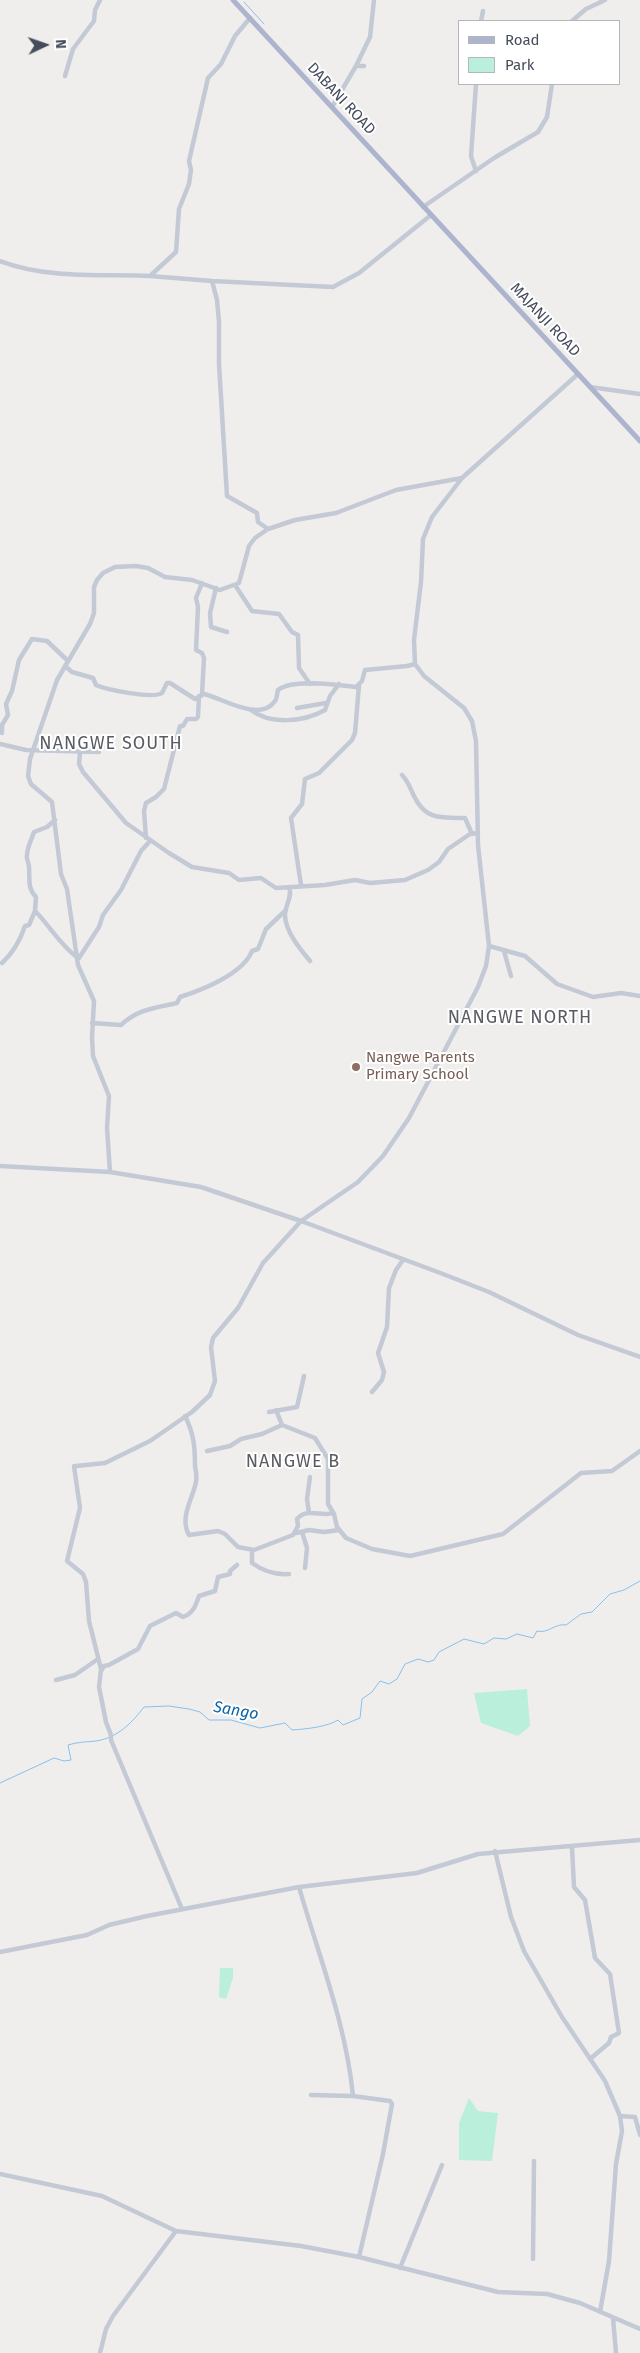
<!DOCTYPE html>
<style>
body{margin:0}
#map{position:relative;width:640px;height:2353px;overflow:hidden;background:#f0eeed;font-family:"Fira Sans",sans-serif}
canvas{display:block}
.legend{position:absolute;left:458px;top:20px;width:162px;height:65px;box-sizing:border-box;background:#fff;border:1px solid #b5b7bd;margin:0;padding:6px 9px;list-style:none;font-size:15px;color:#454c5b}
.legend li{display:flex;align-items:center;gap:10px;height:25px}
.legend b{width:25px;border:1px solid #b5b7bd}
.north{position:absolute;left:20px;top:20px;width:50px;height:50px;-webkit-text-stroke:4px #fff;paint-order:stroke;rotate:87deg;font-size:14px;font-weight:700;line-height:20px;text-align:center;color:#454c5b}
.north::after{content:'';display:block;margin:auto;width:18px;height:22px;background:#454c5b;clip-path:polygon(50% 0,100% 100%,50% 72%,0 100%)}
</style>
<div id="map">
<canvas width="640" height="2353"></canvas>
<ul class="legend">
<li><b style="height:6px;background:#acb5cd"></b>Road</li>
<li><b style="height:14px;background:#baefdb"></b>Park</li>
</ul>
<div class="north">N</div>
</div>
<script>
const ctx = document.querySelector('canvas').getContext('2d');
ctx.lineJoin = 'round';
function paint(path, color) { ctx.fillStyle = color; ctx.fill(path, 'evenodd'); }
function strokePath(path, color, width, dash) { ctx.strokeStyle = color; ctx.lineWidth = width; ctx.lineCap = dash ? 'butt' : 'round'; ctx.setLineDash(dash || []); ctx.stroke(path); }
function drawText(font, color, halo, rows, align = 'center') {
  ctx.font = font + ' "Fira Sans",sans-serif'; ctx.lineWidth = 4; ctx.setLineDash([]); ctx.textBaseline = 'middle'; ctx.strokeStyle = halo; ctx.fillStyle = color; for (const [text, x, y, turn = 0] of rows) {
    ctx.save(); ctx.translate(x, y); ctx.rotate((+turn || 0) * Math.PI / 180); ctx.textAlign = isNaN(turn) ? turn : align; if (halo) ctx.strokeText(text, 0, 0); ctx.fillText(text, 0, 0); ctx.restore();
  }
}
const green = new Path2D(`
 M 527,1689 L 530,1726 L 518,1736 L 481,1723 L 474,1693 Z
 M 220,1968 L 233,1968 L 233,1978 L 226,1999 L 219,1997 Z
 M 469,2098 L 478,2111 L 498,2113 L 492,2161 L 459,2160 L 459,2123 Z`);
const stream = new Path2D(`
 M 244,2 L 264,24
 M 0,1783 L 54,1758 L 64,1761 L 71,1760 L 68,1745 C 77,1742 86,1742 96,1741 C 117,1738 132,1723 144,1707 L 169,1706 L 189,1709 L 200,1712 L 209,1720 L 231,1720 L 260,1728 L 285,1723 L 292,1730 C 306,1729 327,1727 338,1720 L 343,1725 L 360,1718 L 362,1699 L 372,1692 L 380,1681 L 389,1684 L 397,1679 L 405,1664 L 418,1659 L 428,1662 L 434,1660 L 439,1652 L 464,1639 L 484,1644 L 494,1638 L 506,1639 L 517,1634 L 533,1638 L 537,1631 C 548,1634 555,1623 566,1625 L 581,1614 L 592,1612 L 610,1594 L 624,1590 L 640,1581`);
const minor = new Path2D(`
 M 481,21 L 483,11
 M 572,21 L 586,9 L 605,0
 M 356,66 L 370,37 L 374,0
 M 65,76 L 73,49 L 94,21 L 95,10 L 100,0
 M 332,107 L 356,66 L 364,66
 M 476,171 L 471,156 L 476,84
 M 423,207 L 494,158 L 538,132 L 547,117 L 552,84
 M 0,261 C 48,279 99,274 150,276 L 176,252 L 179,209 L 189,184 L 191,170 L 189,161 L 208,78 L 221,64 L 235,36 L 250,18
 M 150,276 L 212,281 L 217,300 L 219,322 L 219,364 L 227,496 L 257,513 L 258,522 L 268,529
 M 212,281 L 333,287 L 359,273 L 431,215
 M 590,387 L 640,394
 M 235,585 L 252,611 L 279,614 L 292,632 L 298,635 L 299,668 L 310,684
 M 216,588 L 210,613 L 211,627 L 227,632
 M 65,666 L 72,672 L 93,678 L 96,685 C 107,690 153,699 162,693 L 167,683 L 170,683 L 195,699 L 204,694 C 222,698 260,723 275,701 C 277,699 277,693 278,690 C 293,678 338,685 356,687 L 362,681 L 365,670 L 407,666 L 415,664
 M 202,694 L 204,658 L 202,653 L 196,650 L 198,607 L 196,598 L 202,583
 M 297,708 L 326,703
 M 251,710 C 270,725 304,722 325,710 L 330,696 L 339,684
 M 2,733 L 2,725 L 8,715 L 6,704 L 12,691 L 19,660 L 32,639 L 47,641 L 68,661
 M 0,744 L 26,750 L 99,752
 M 80,753 L 79,764 L 83,772 L 126,823 L 169,853 L 192,867 L 229,873 L 239,880 L 261,878 L 276,888 L 325,885 L 355,880 L 370,883 L 405,880 L 428,870 L 439,862 L 448,849 L 470,834 L 477,833
 M 402,775 C 408,781 410,788 414,796 C 425,820 442,818 465,818 L 472,834
 M 146,838 L 144,811 L 146,803 L 156,797 L 164,789 L 180,726 L 183,726 L 187,719 L 196,719 L 198,717 L 199,696
 M 301,885 L 291,818 L 302,804 L 305,779 L 319,773 L 352,740 L 355,733 L 359,685
 M 289,887 C 293,897 285,905 285,915 C 285,931 300,949 310,961
 M 35,911 C 50,926 60,945 78,958
 M 489,946 L 525,956 L 557,984 L 593,997 L 621,993 L 640,996
 M 504,951 L 511,976
 M 79,958 L 99,927 L 103,915 L 121,890 L 141,851 L 150,841
 M 2,963 C 14,952 20,941 25,926 L 29,925 L 35,911 L 36,897 C 27,888 30,878 29,867 C 29,863 26,859 27,855 C 27,848 32,838 34,832 L 47,827 L 55,820
 M 92,1023 L 121,1025 C 138,1009 155,1008 177,1003 L 180,997 C 202,990 243,974 252,951 L 258,949 L 266,929 L 286,910
 M 0,1166 L 110,1172 L 201,1187 L 301,1221 L 443,1274 L 489,1292 L 578,1335 L 640,1357
 M 110,1172 L 107,1128 L 109,1096 L 93,1056 L 92,1038 L 94,1001 L 78,965 L 67,889 L 61,874 L 52,802 L 31,784 L 28,776 L 30,759 L 57,680 L 90,624 L 94,613 L 94,587 L 97,580 L 103,573 L 115,567 L 136,566 L 148,568 L 165,577 L 192,580 L 220,590 L 239,583 L 249,546 L 255,538 L 268,529 L 295,520 L 336,513 L 396,490 L 462,478
 M 372,1392 L 382,1380 L 384,1372 L 378,1353 L 387,1327 L 389,1288 L 396,1270 L 403,1260
 M 276,1410 L 282,1425 L 315,1438 L 328,1459 L 328,1504 L 334,1514 L 337,1527 L 346,1538 L 372,1549 L 410,1556 L 503,1534 L 581,1473 L 612,1471 L 640,1451
 M 269,1412 L 297,1407 L 304,1376
 M 185,1416 C 194,1434 195,1447 195,1466 C 196,1471 197,1477 196,1482 C 193,1498 179,1518 189,1535 L 218,1531 L 225,1534 L 238,1547 L 254,1550 L 293,1535 L 298,1526 L 297,1519 C 307,1507 322,1517 333,1513
 M 207,1451 L 230,1446 L 241,1439 L 262,1434 L 282,1425
 M 74,1466 L 80,1508 L 67,1561 L 83,1574 L 86,1582 L 89,1621 L 101,1669 L 99,1687 L 106,1722 L 111,1735 L 111,1740 L 182,1909
 M 76,1466 L 105,1463 L 150,1441 L 192,1412 L 210,1395 L 215,1381 L 211,1347 L 213,1338 L 238,1308 L 263,1263 L 301,1221 L 358,1182 L 383,1156 L 409,1118 L 478,987 L 486,966 L 489,946 L 478,845 L 476,741 L 472,721 L 464,708 L 424,676 L 415,664 L 414,640 L 421,582 L 423,539 L 432,517 L 462,478 L 578,374
 M 309,1513 L 307,1499 L 310,1477
 M 302,1532 L 307,1548 L 305,1568
 M 296,1533 L 309,1530 L 324,1532 L 339,1530
 M 252,1550 L 252,1563 C 263,1571 275,1575 289,1574
 M 101,1671 L 104,1666 L 109,1665 L 138,1649 L 150,1626 L 176,1613 L 183,1617 C 194,1613 196,1604 199,1596 L 215,1591 L 218,1577 L 230,1574 L 230,1571 L 237,1565
 M 56,1680 L 75,1675 L 98,1659
 M 572,1847 L 574,1887 L 585,1900 L 595,1958 L 610,1974 L 619,2033 L 611,2037 L 609,2043 L 590,2059
 M 495,1851 L 511,1917 L 524,1951 L 562,2017 L 605,2081 L 620,2116 L 622,2131 L 616,2164 L 609,2261 L 600,2312
 M 299,1887 C 319,1957 346,2024 353,2096 L 390,2101 L 392,2104 L 383,2154 L 359,2257
 M 0,1952 L 87,1935 L 109,1925 L 147,1916 L 299,1887 L 417,1873 L 478,1854 L 640,1840
 M 311,2095 L 353,2096
 M 620,2116 L 635,2117 L 640,2135
 M 0,2174 L 102,2196 L 176,2231 L 301,2246 L 359,2257 L 498,2292 L 547,2294 L 580,2303 L 640,2329
 M 533,2259 L 534,2161
 M 400,2268 L 442,2165
 M 613,2318 L 616,2353
 M 100,2353 L 106,2329 L 113,2316 L 176,2231`);
const major = new Path2D(`
 M 233,0 L 640,441`);
const markers = [
 [356,1067,5,"#8d6e63"]
];
const streetNames = [
 ["DABANI ROAD",341,99,47],
 ["MAJANJI ROAD",545,320,47]
];
const educationNames = [
 ["Nangwe Parents",366,1058],
 ["Primary School",366,1075]
];
const waterNames = [
 ["Sango",236,1711,10]
];
const quarterNames = [
 ["NANGWE SOUTH",111,744],
 ["NANGWE NORTH",520,1018],
 ["NANGWE B",293,1462]
];
paint(green, '#baefdb');
strokePath(stream, '#86c0ed', 1);
strokePath(minor, '#c3c9d5', 4.5);
strokePath(major, '#acb5cd', 5);
for (const [x, y, r, color] of markers) { const dot = new Path2D(); dot.arc(x, y, r, 0, 2 * Math.PI); ctx.fillStyle = color; ctx.fill(dot); strokePath(dot, '#fff', 2); }
drawText('15px', '#454c5b', '#fff', streetNames);
drawText('15px', '#785e54', '#fff', educationNames, 'left');
drawText('italic 16px', '#0964aa', '#fff', waterNames);
ctx.letterSpacing = '1px';
drawText('18px', '#5a5c63', '#fff', quarterNames);
ctx.letterSpacing = '0px';
</script>
